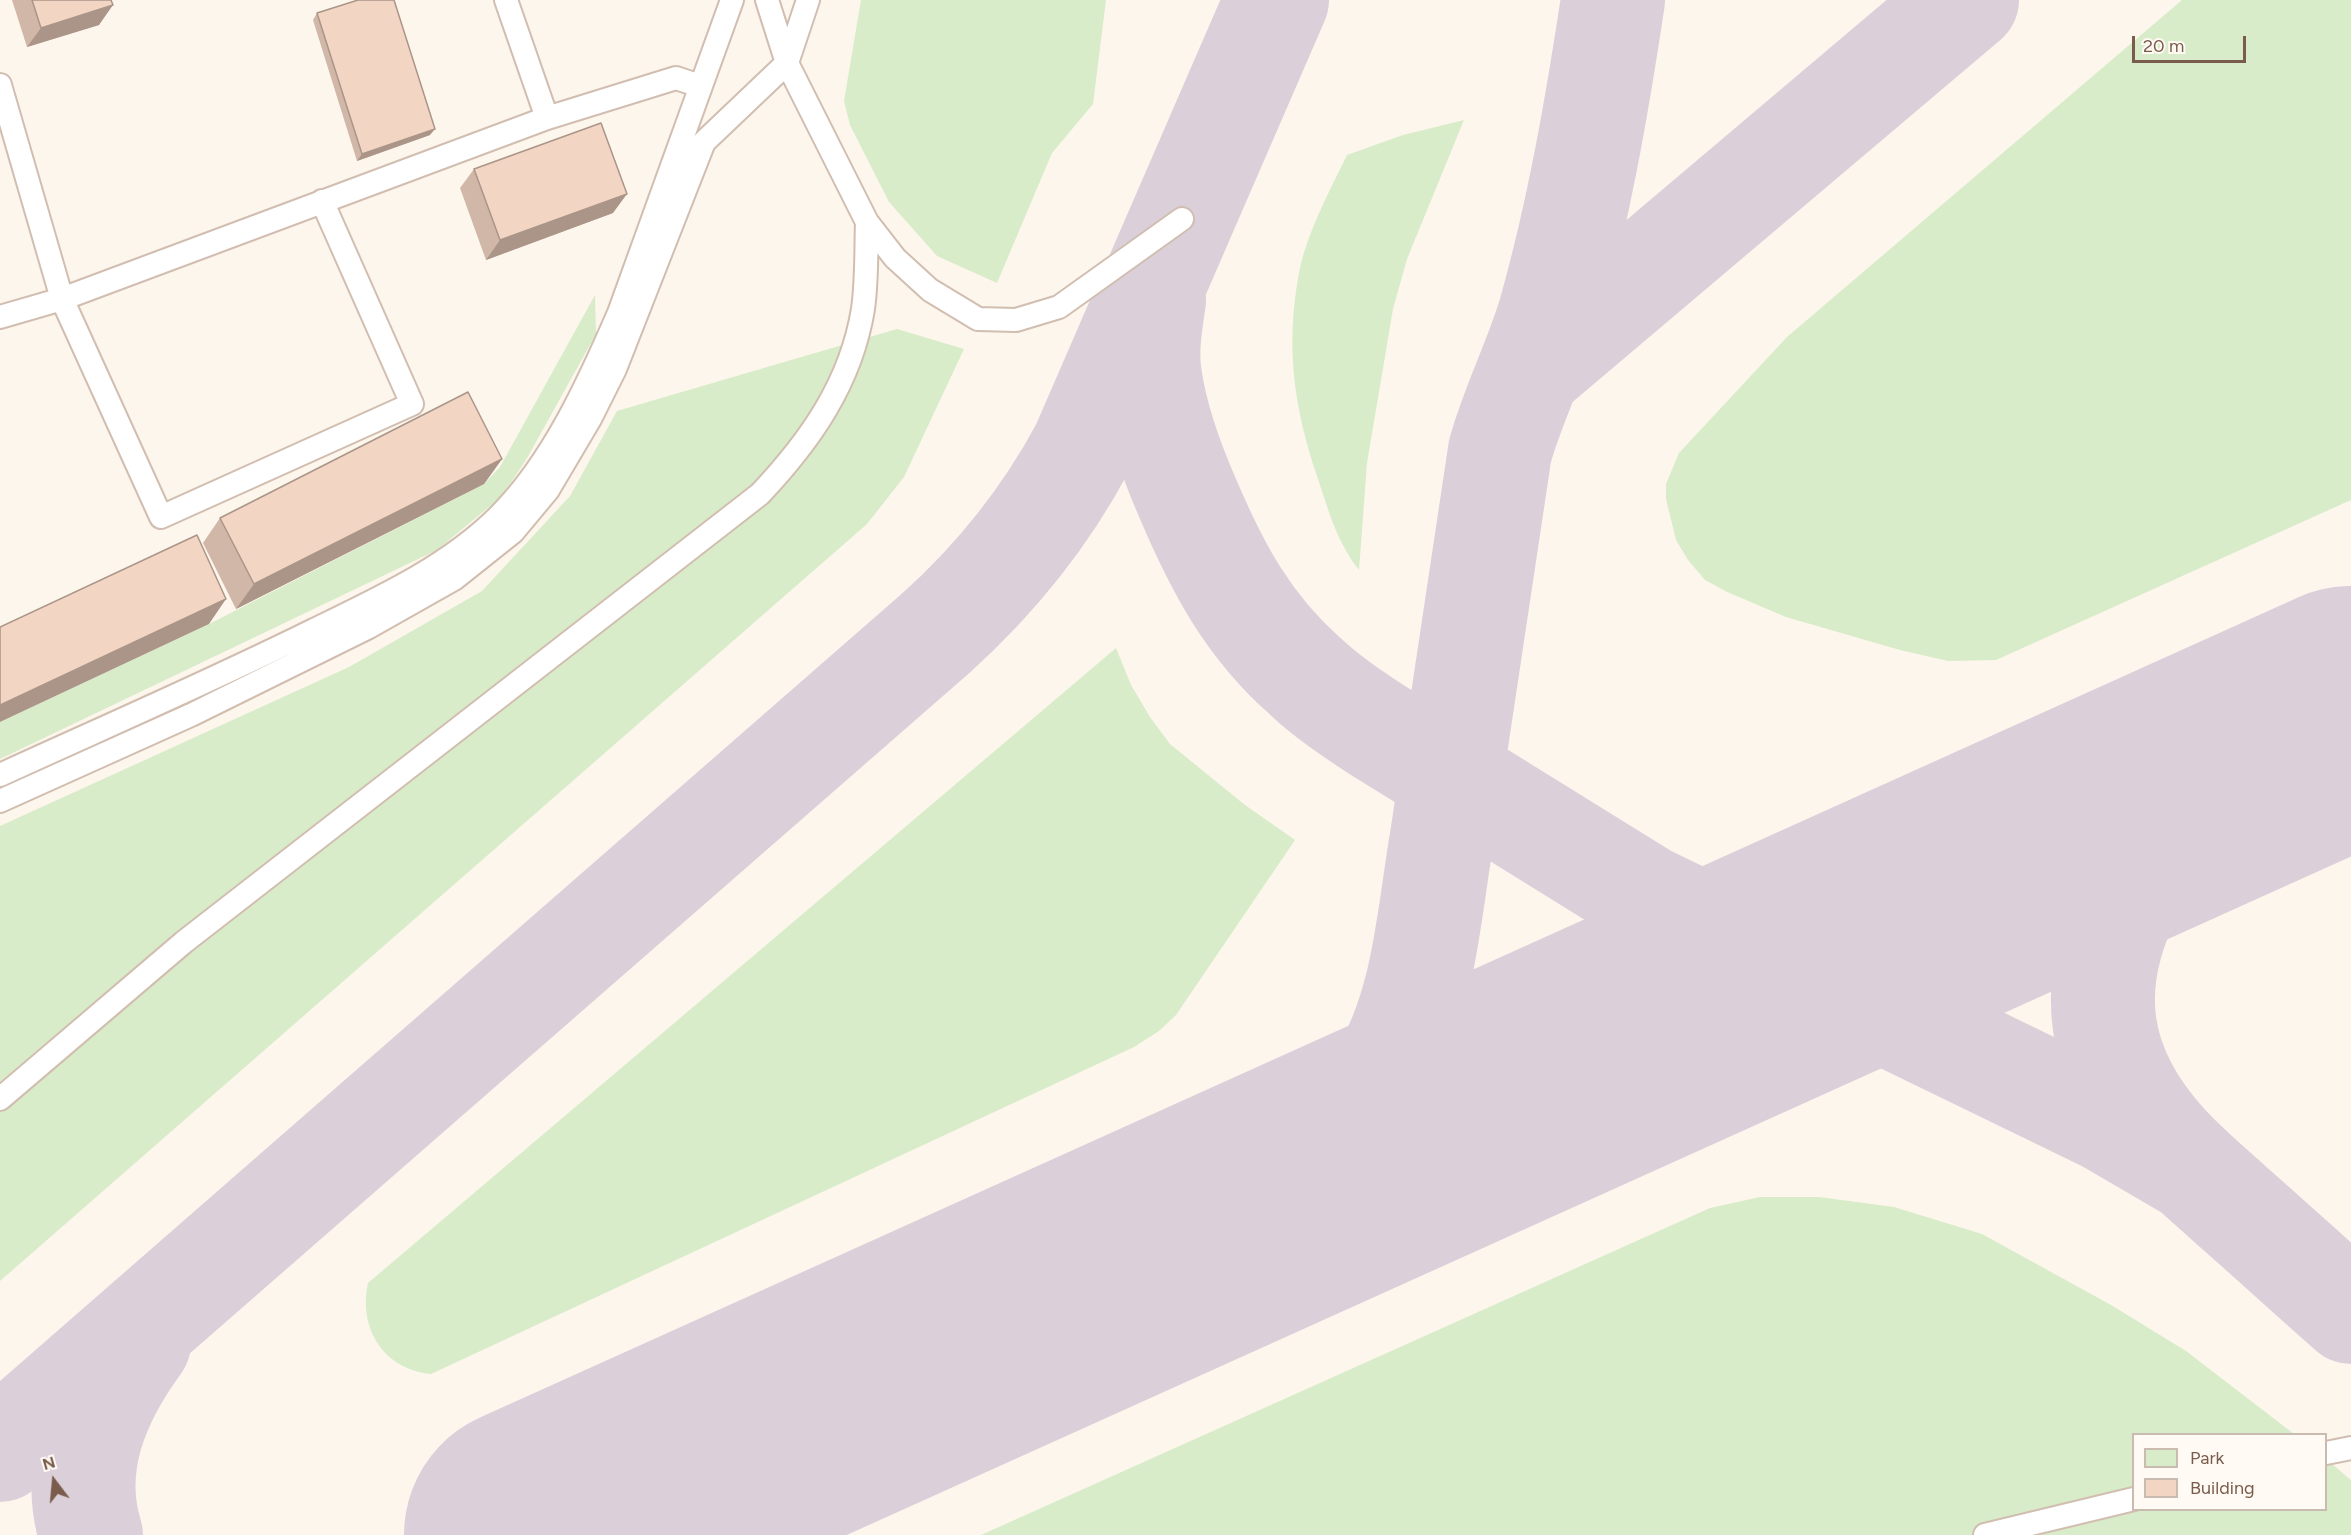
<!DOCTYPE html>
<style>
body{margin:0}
#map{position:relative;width:2351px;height:1535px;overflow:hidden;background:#fdf6ec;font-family:Figtree,sans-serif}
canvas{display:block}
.legend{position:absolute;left:2132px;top:1433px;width:195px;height:78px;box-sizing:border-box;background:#fffaf3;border:2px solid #cabbb1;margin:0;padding:8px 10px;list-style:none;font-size:18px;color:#7a5c4d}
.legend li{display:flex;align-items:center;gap:12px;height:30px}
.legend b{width:30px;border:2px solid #cabbb1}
.north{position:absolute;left:24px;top:1451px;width:60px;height:60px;-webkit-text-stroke:4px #fffaf3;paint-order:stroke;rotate:344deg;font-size:16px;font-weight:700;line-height:24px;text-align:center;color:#7a5c4d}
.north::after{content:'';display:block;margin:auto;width:21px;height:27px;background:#7a5c4d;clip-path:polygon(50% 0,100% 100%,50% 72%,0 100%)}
.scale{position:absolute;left:2132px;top:36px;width:114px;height:27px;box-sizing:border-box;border:3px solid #7a5c4d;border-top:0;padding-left:8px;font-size:18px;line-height:21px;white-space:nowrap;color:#7a5c4d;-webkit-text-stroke:4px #fffaf3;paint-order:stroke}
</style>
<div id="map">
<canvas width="2351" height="1535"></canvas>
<ul class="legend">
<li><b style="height:16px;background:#d8ecc9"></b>Park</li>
<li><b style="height:16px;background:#f3d5c3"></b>Building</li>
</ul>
<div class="north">N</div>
<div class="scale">20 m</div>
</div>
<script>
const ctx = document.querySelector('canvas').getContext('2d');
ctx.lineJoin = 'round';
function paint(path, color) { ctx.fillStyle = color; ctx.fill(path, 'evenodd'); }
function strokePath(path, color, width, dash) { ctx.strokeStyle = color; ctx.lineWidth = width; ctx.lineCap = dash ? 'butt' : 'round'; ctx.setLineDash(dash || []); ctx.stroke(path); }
const green = new Path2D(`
 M 861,0 L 1106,0 L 1093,104 L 1052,153 L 997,283 L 937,256 L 889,202 L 850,125 L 844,101 Z
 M 2182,0 L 2351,0 L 2351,500 L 1996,660 L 1948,661 L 1900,650 L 1786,617 L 1727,592 L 1705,580 L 1688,560 L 1676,540 L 1666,499 L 1666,484 L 1679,453 L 1787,337 Z
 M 1464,120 L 1407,259 L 1393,309 L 1367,463 L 1359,570 C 1337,542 1329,512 1318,479 C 1294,409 1285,347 1299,273 C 1306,235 1330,190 1347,155 L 1403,135 Z
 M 595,295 L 596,334 L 526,460 L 501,497 L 437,550 L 0,759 L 0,722 L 209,624 L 484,484 L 500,467 Z
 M 897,329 L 964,349 L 904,477 L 867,524 L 0,1281 L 0,826 L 349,667 L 482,591 L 570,496 L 617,411 Z
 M 1116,648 L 1131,685 L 1150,717 L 1170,744 L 1245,805 L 1295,840 L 1176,1015 L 1159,1031 L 1134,1047 L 431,1374 C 383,1369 358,1328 368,1283 Z
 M 1760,1197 L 1819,1197 L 1894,1207 L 1982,1234 L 2111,1305 L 2186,1351 L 2294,1434 L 2134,1434 L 2134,1510 L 2326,1510 L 2326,1459 L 2351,1480 L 2351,1535 L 981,1535 L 1710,1208 Z`);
const taxiway = new Path2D(`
 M 1154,300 C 1150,326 1146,352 1150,377 C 1156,419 1171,460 1188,499 C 1217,567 1248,626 1305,676 C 1326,696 1350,712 1374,728 L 1645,896 L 2108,1121 L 2192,1170
 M 1531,369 L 1967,0
 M 2238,766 C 2228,772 2216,778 2207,785 C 2174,812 2150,855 2131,893 C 2084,986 2096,1067 2166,1144 C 2186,1166 2210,1186 2232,1206 C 2272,1241 2311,1277 2351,1312
 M 1723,925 C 1800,941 1863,928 1935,902
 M 1219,1225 C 1293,1184 1346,1139 1387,1065 C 1425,995 1429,913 1442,837 C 1462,708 1480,579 1500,451 C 1513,404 1536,360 1550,313 C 1579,210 1597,106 1613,0
 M 0,1450 L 936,633 C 996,579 1045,518 1083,447 L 1277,0
 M 91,1535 C 69,1465 98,1399 139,1343`);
const runway = new Path2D(`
 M 533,1535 L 2351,715`);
const service = new Path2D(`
 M 506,0 L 547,118
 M 767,0 L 787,63 L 867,222 L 895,258 L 930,290 L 978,319 L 1016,320 L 1059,307 L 1182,219
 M 0,85 L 62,299 L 547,118 L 676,78 L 700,86
 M 0,317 L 62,299 L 161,517 L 412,404 L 322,201
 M 0,775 C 105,727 211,681 314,630 C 378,599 448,567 499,516 C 553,462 589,382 619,313 L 732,0
 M 0,801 L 191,715 L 369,627 L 454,579 L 513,532 L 548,490 L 590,419 L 615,369 L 704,142 L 787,63 L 808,0
 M 0,1099 L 184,942 L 760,494 C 810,441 851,383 863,309 C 867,281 866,251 867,222
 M 2326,1453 L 2351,1448
 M 1985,1535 L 2134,1499`);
const wall = new Path2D(`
 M 12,0 L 111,0 L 99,25 L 27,47 Z
 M 317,13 L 430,135 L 357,161 L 313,20 Z
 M 474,169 L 613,213 L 486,260 L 460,188 Z
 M 502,459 L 484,484 L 236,609 L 203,543 L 220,518 Z`);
const shadedWall = new Path2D(`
 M 113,5 L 99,25 L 27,47 L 41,28 Z
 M 435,129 L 430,135 L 357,161 L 362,154 Z
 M 627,194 L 613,213 L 486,260 L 500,240 Z
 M 502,459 L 484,484 L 236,609 L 254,584 Z
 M 226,599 L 209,624 L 0,722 L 0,705 Z`);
const building = new Path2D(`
 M 32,0 L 111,0 L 113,5 L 41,28 Z
 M 358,0 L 394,0 L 435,129 L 362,154 L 317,13 Z
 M 601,123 L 627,194 L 500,240 L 474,169 Z
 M 468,392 L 502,459 L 254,584 L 220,518 Z
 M 197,535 L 226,599 L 0,705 L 0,627 Z`);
paint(green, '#d8ecc9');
strokePath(taxiway, '#dbcfda', 104);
strokePath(runway, '#dbcfda', 258);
strokePath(service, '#d1beb0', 26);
strokePath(service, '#fff', 22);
paint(wall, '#d1b7a8');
paint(shadedWall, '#aa9588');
paint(building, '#f3d5c3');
strokePath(building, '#aa9588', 1.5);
</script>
